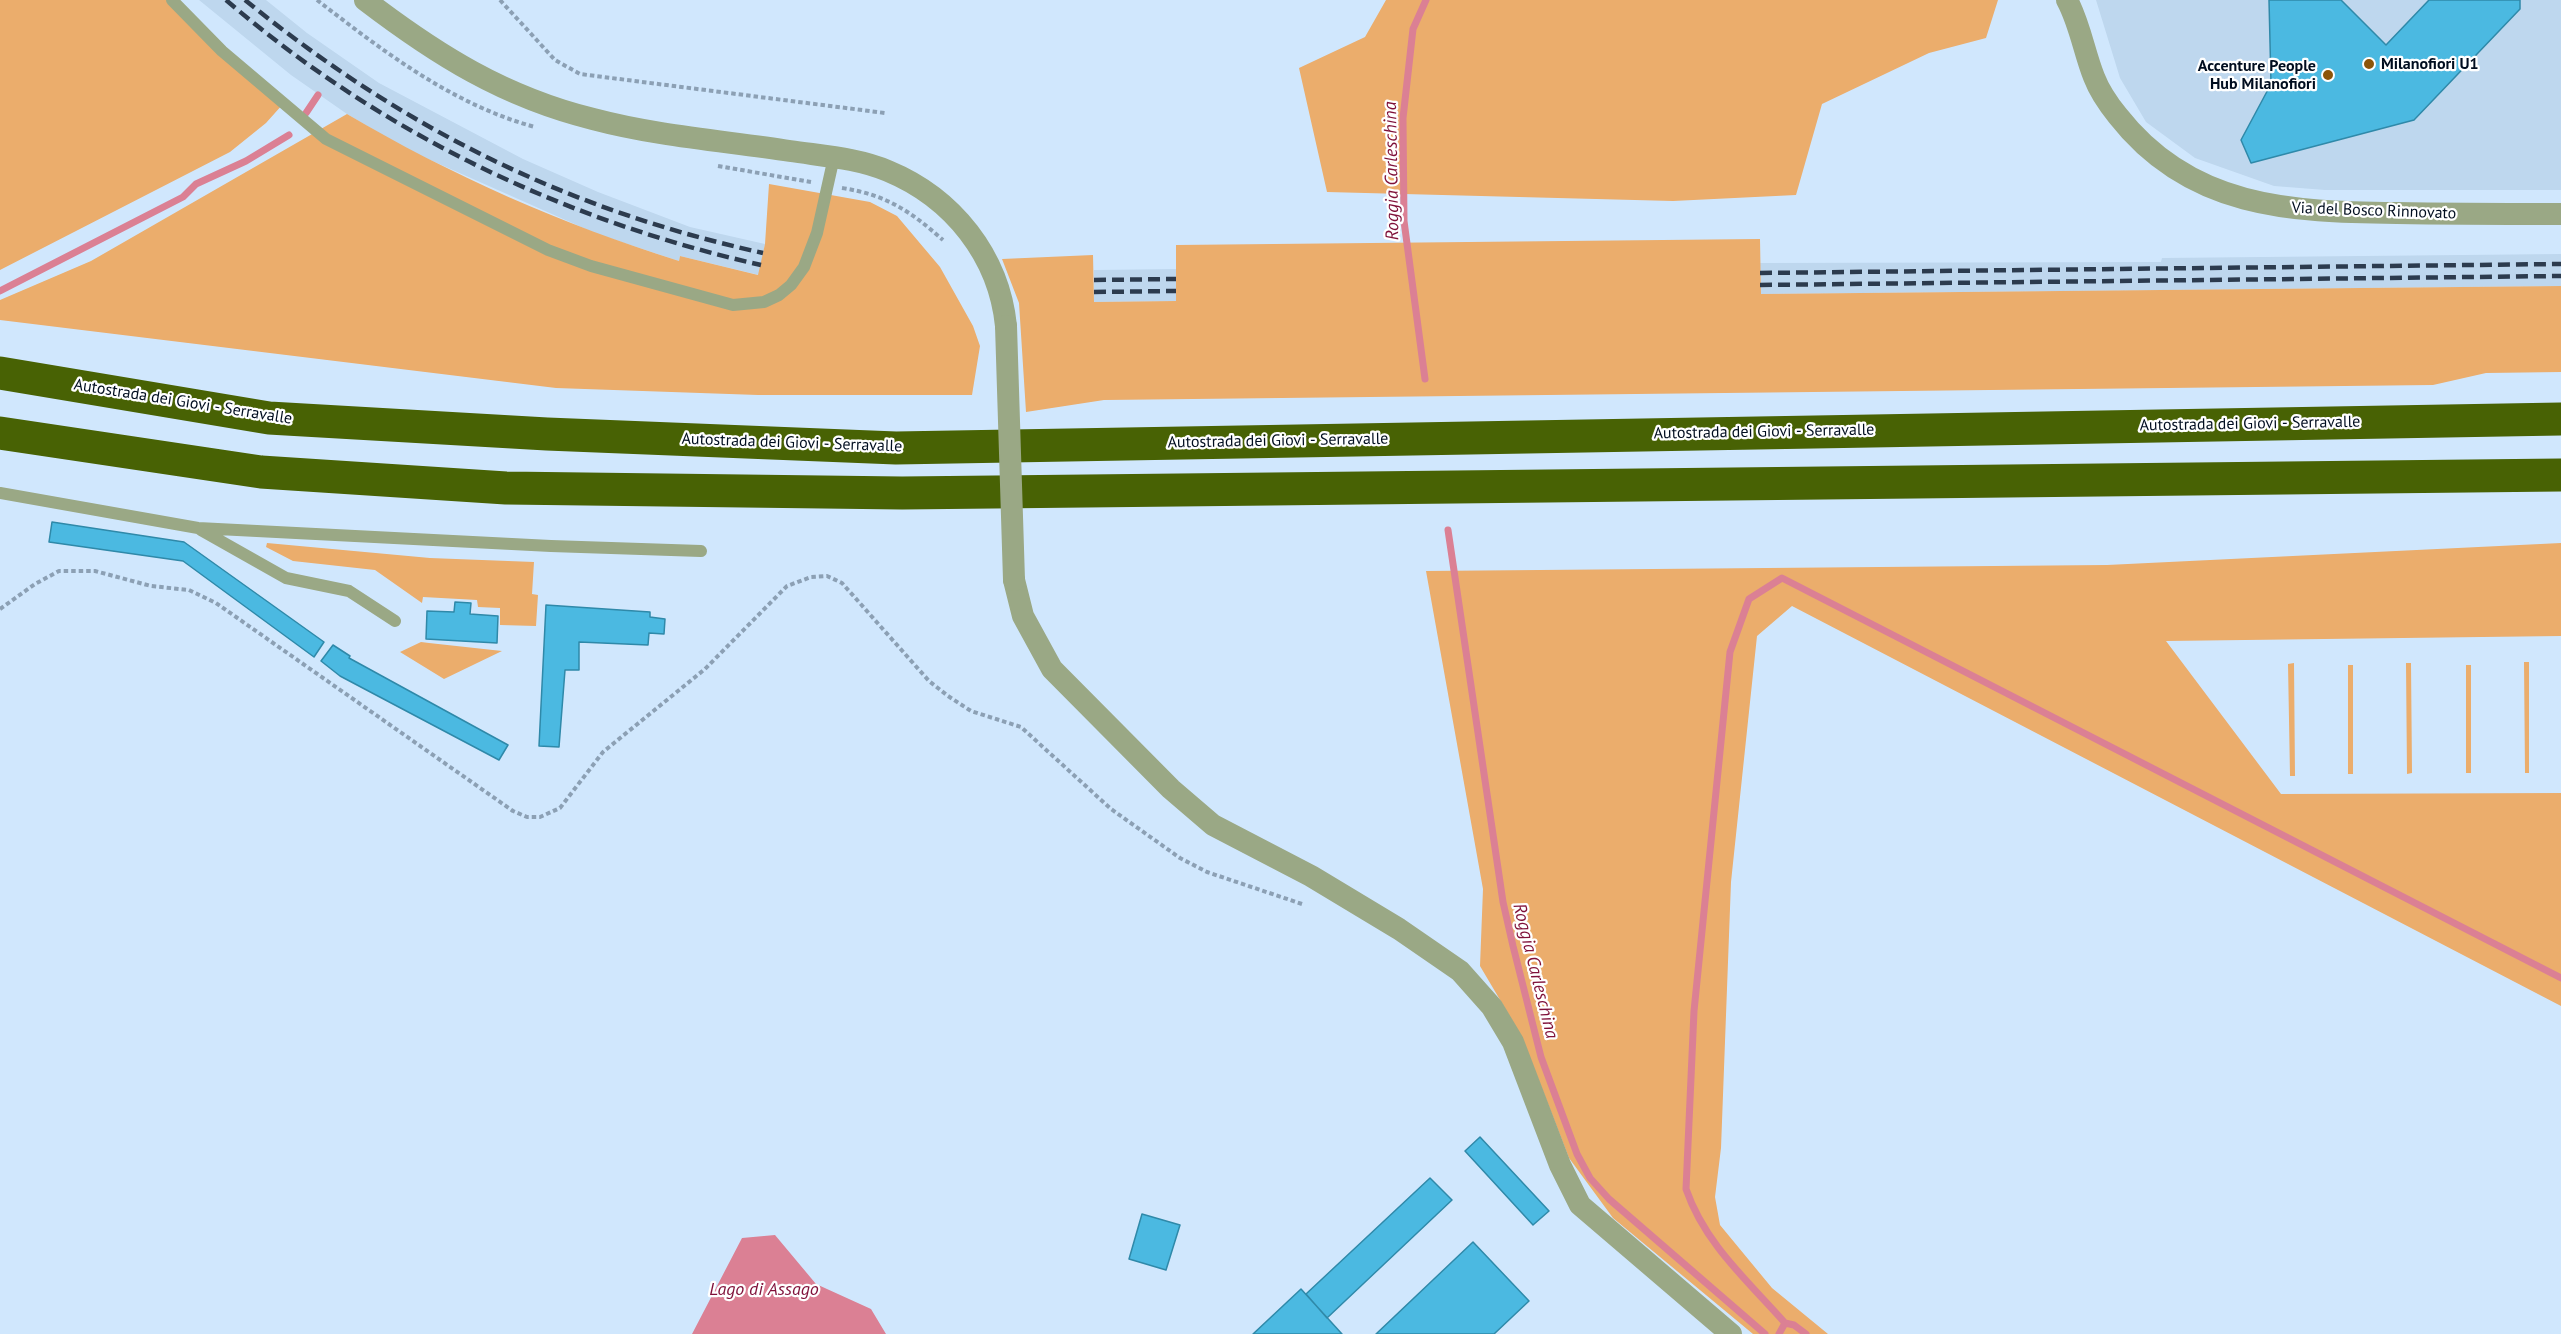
<!DOCTYPE html>
<style>
body{margin:0}
canvas{display:block;background:#d0e7fd}
</style>
<canvas width="2561" height="1334"></canvas>
<script>
const ctx = document.querySelector('canvas').getContext('2d');
ctx.lineJoin = 'round';
function paint(path, color) { ctx.fillStyle = color; ctx.fill(path, 'evenodd'); }
function strokePath(path, color, width, dash) { ctx.strokeStyle = color; ctx.lineWidth = width; ctx.lineCap = dash ? 'butt' : 'round'; ctx.setLineDash(dash || []); ctx.stroke(path); }
function drawText(font, color, halo, rows, align = 'center') {
  ctx.font = font + ' "PT Sans",sans-serif'; ctx.lineWidth = 4.5; ctx.setLineDash([]); ctx.textBaseline = 'middle'; ctx.strokeStyle = halo; ctx.fillStyle = color; for (const [text, x, y, turn = 0] of rows) {
    ctx.save(); ctx.translate(x, y); ctx.rotate((+turn || 0) * Math.PI / 180); ctx.textAlign = isNaN(turn) ? turn : align; if (halo) ctx.strokeText(text, 0, 0); ctx.fillText(text, 0, 0); ctx.restore();
  }
}
const built = new Path2D(`
 M 199,0 L 266,0 L 307,33 L 379,83 L 523,159 L 598,192 L 690,227 L 765,244 L 759,275 L 680,256 L 679,261 L 597,234 L 410,151 L 347,114 L 291,75 Z
 M 2096,0 L 2561,0 L 2561,190 L 2325,190 L 2274,186 L 2195,158 L 2146,122 L 2120,78 Z
 M 2561,254 L 2561,286 L 1761,294 L 1760,263 L 2161,262 L 2162,258 Z
 M 1176,269 L 1176,301 L 1094,302 L 1094,270 Z`);
const green = new Path2D(`
 M 0,0 L 172,0 L 283,104 L 266,123 L 230,152 L 0,270 Z
 M 1386,0 L 1998,0 L 1986,38 L 1929,53 L 1822,104 L 1796,195 L 1673,201 L 1327,192 L 1299,68 L 1365,37 Z
 M 347,114 C 450,175 564,225 679,261 L 680,256 L 758,275 L 765,244 L 769,184 L 870,202 L 897,216 L 940,267 L 973,326 L 980,346 L 972,395 L 758,395 L 556,388 L 0,320 L 0,300 L 91,261 Z
 M 1760,239 L 1761,294 L 2561,286 L 2561,372 L 2486,373 L 2433,385 L 1104,400 L 1026,412 L 1019,303 L 1002,259 L 1093,255 L 1094,302 L 1176,301 L 1176,245 Z
 M 267,543 L 430,558 L 534,562 L 532,594 L 538,595 L 536,626 L 500,625 L 500,608 L 478,607 L 477,600 L 423,597 L 422,603 L 375,570 L 293,561 L 266,547 Z
 M 2561,543 L 2561,636 L 2166,641 L 2281,794 L 2561,793 L 2561,1006 L 1792,606 L 1757,636 L 1731,882 L 1721,1148 L 1715,1197 L 1720,1225 L 1772,1288 L 1828,1334 L 1753,1334 L 1613,1218 L 1569,1158 L 1522,1037 L 1480,966 L 1483,889 L 1426,571 L 2107,565 Z
 M 421,642 L 429,643 L 502,651 L 444,679 L 400,652 Z
 M 2524,662 L 2529,662 L 2529,773 L 2525,773 Z
 M 2294,663 L 2295,776 L 2290,776 L 2288,664 Z
 M 2406,663 L 2411,663 L 2412,773 L 2407,774 Z
 M 2348,665 L 2353,665 L 2353,774 L 2348,774 Z
 M 2466,665 L 2471,665 L 2471,773 L 2466,773 Z`);
const water = new Path2D(`
 M 775,1235 L 816,1284 L 871,1309 L 886,1334 L 692,1334 L 742,1238 Z`);
const stream = new Path2D(`
 M 306,113 L 318,95
 M 0,291 L 183,197 L 196,184 L 246,161 L 289,135
 M 1425,379 L 1404,221 L 1403,118 L 1413,29 L 1426,0
 M 1448,530 L 1503,902 L 1513,946 L 1541,1057 L 1577,1154 L 1590,1178 L 1609,1199 L 1765,1334
 M 1785,1323 C 1747,1280 1705,1244 1686,1189 L 1694,1011 L 1730,652 L 1749,599 L 1782,578 L 2561,978
 M 1779,1334 L 1785,1323 L 1794,1325 L 1806,1334`);
const building = new Path2D(`
 M 2269,0 L 2341,0 L 2386,45 L 2429,0 L 2520,0 L 2520,9 L 2414,120 L 2251,163 L 2241,140 L 2271,84 Z
 M 52,522 L 184,542 L 324,642 L 314,657 L 183,561 L 49,542 Z
 M 455,602 L 471,603 L 470,614 L 498,616 L 497,643 L 426,639 L 427,611 L 454,612 Z
 M 546,605 L 650,612 L 650,617 L 665,619 L 664,634 L 649,633 L 648,645 L 579,642 L 579,670 L 565,670 L 559,747 L 539,746 Z
 M 333,645 L 350,656 L 349,658 L 508,745 L 499,760 L 340,676 L 321,661 Z
 M 1480,1137 L 1549,1211 L 1533,1225 L 1465,1151 Z
 M 1430,1178 L 1452,1200 L 1327,1318 L 1306,1294 Z
 M 1142,1214 L 1180,1225 L 1166,1270 L 1129,1259 Z
 M 1473,1242 L 1529,1301 L 1494,1334 L 1376,1334 Z
 M 1301,1289 L 1342,1334 L 1253,1334 Z`);
const path = new Path2D(`
 M 317,0 C 383,51 453,105 535,127
 M 500,0 L 555,60 L 580,74 L 885,113
 M 718,166 L 811,182
 M 842,188 C 887,195 910,211 943,240
 M 0,609 L 35,584 L 59,571 L 95,571 L 151,586 L 189,590 L 216,603 L 513,811 L 527,817 L 540,817 L 560,808 L 603,752 L 705,669 L 787,586 L 811,577 L 827,576 L 842,583 L 929,681 L 948,696 L 971,711 L 1021,727 L 1111,809 L 1180,858 L 1207,872 L 1302,904`);
const lane = new Path2D(`
 M 172,0 L 222,51 L 326,139 L 548,250 L 591,266 L 733,305 L 764,302 L 779,295 L 791,285 L 804,267 L 817,233 L 834,157
 M 0,493 L 198,528 L 551,546 L 701,551
 M 201,530 L 286,578 L 349,591 L 395,621`);
const street = new Path2D(`
 M 365,0 C 437,55 504,97 593,119 C 657,136 725,141 790,151 C 823,156 858,158 888,171 C 953,198 999,256 1006,326
 M 2067,0 C 2080,24 2084,52 2094,77 C 2099,90 2109,105 2118,116 C 2190,208 2290,212 2397,213 C 2452,214 2506,214 2561,214
 M 1014,580 L 1023,616 L 1052,669 L 1171,789 L 1213,825 L 1311,876 L 1399,929 L 1460,971 L 1492,1007 L 1513,1042 L 1560,1165 L 1580,1205 L 1731,1334`);
const highway = new Path2D(`
 M 0,373 L 269,418 L 547,434 L 896,448 L 2561,419
 M 0,433 L 261,472 L 506,488 L 902,493 L 2561,475`);
const rail = new Path2D(`
 M 226,0 C 381,133 562,220 761,265
 M 245,0 C 403,128 564,209 763,253
 M 1760,273 L 2561,264
 M 1094,280 L 1176,279
 M 1760,285 L 2561,276
 M 1094,292 L 1176,291`);
const streetBridge = new Path2D(`
 M 1006,326 L 1014,580`);
const markers = [
 [2369,64,6,"#8c5509"],
 [2328,75,6,"#8c5509"]
];
const poiNames = [
 ["Milanofiori U1",2381,64],
 ["Accenture People",2316,66,"right"],
 ["Hub Milanofiori",2316,84,"right"]
];
const streetNames = [
 ["Via del Bosco Rinnovato",2374,211,2],
 ["Autostrada dei Giovi - Serravalle",183,402,9],
 ["Autostrada dei Giovi - Serravalle",2250,424,-1],
 ["Autostrada dei Giovi - Serravalle",1764,432,-1],
 ["Autostrada dei Giovi - Serravalle",1278,441,-1],
 ["Autostrada dei Giovi - Serravalle",792,443,2]
];
const waterNames = [
 ["Roggia Carleschina",1392,171,-91],
 ["Roggia Carleschina",1535,971,76],
 ["Lago di Assago",764,1290]
];
paint(built, '#bed7ee');
paint(green, '#ebad6c');
paint(water, '#db8094');
strokePath(stream, '#db8094', 7);
paint(building, '#4bb9e1');
strokePath(building, '#2f89a9', 1.5);
strokePath(path, '#8ca0b4', 4, [4.5, 3]);
strokePath(lane, '#9aa885', 12);
strokePath(street, '#9aa885', 22);
strokePath(highway, '#486204', 33);
strokePath(rail, '#2c3b4e', 4.5, [12, 6]);
strokePath(streetBridge, '#9aa885', 22);
for (const [x, y, r, color] of markers) { const dot = new Path2D(); dot.arc(x, y, r, 0, 2 * Math.PI); ctx.fillStyle = color; ctx.fill(dot); strokePath(dot, '#fff', 2); }
drawText('bold 16px', '#000d1f', '#fff', poiNames, 'left');
drawText('16px', '#000d1f', '#fff', streetNames);
drawText('italic 18px', '#7f1039', '#fff', waterNames);
</script>
